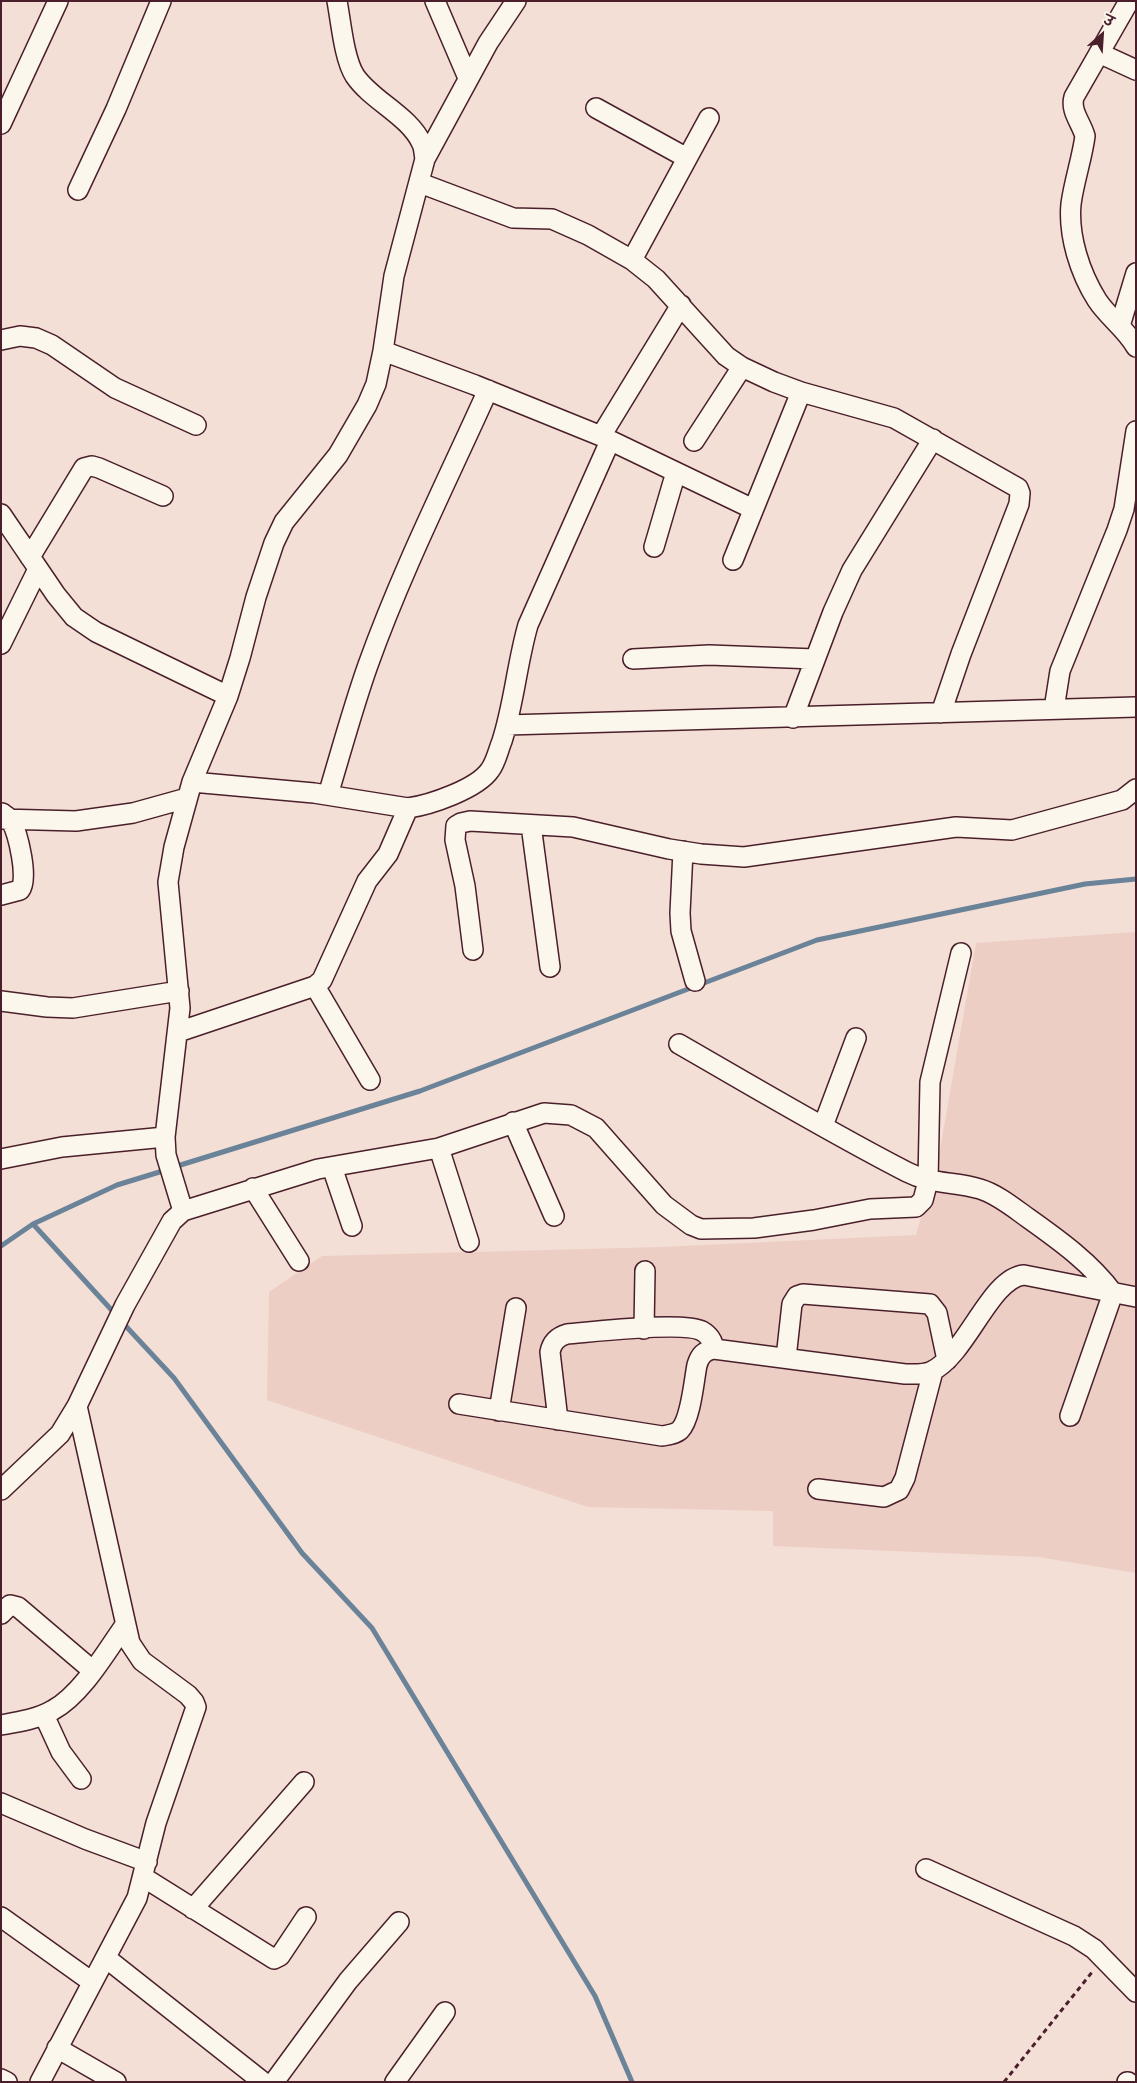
<!DOCTYPE html>
<meta charset="utf-8">
<style>
body{margin:0}
#map{position:relative;width:1137px;height:2083px;overflow:hidden;background:#f3dfd5;font-family:Itim,"Playpen Sans Deva",sans-serif}
canvas{display:block}
.frame{position:absolute;inset:0;border:2px solid #4a1f2b;pointer-events:none}
.north{position:absolute;left:1077px;top:10px;width:50px;height:50px;-webkit-text-stroke:4px #fbf7ec;paint-order:stroke;rotate:26deg;font-size:14px;font-weight:700;line-height:20px;text-align:center;color:#4a1f2b}
.north::after{content:'';display:block;margin:auto;width:18px;height:22px;background:#4a1f2b;clip-path:polygon(50% 0,100% 100%,50% 72%,0 100%)}
</style>
<div id="map">
<canvas width="1137" height="2083"></canvas>
<div class="frame"></div>
<div class="north">उ</div>
</div>
<script>
const ctx = document.querySelector('canvas').getContext('2d');
ctx.lineJoin = 'round';
function paint(path, color) { ctx.fillStyle = color; ctx.fill(path, 'evenodd'); }
function strokePath(path, color, width, dash) { ctx.strokeStyle = color; ctx.lineWidth = width; ctx.lineCap = dash ? 'butt' : 'round'; ctx.setLineDash(dash || []); ctx.stroke(path); }
const built = new Path2D(`
 M 1136,932 L 1136,1573 L 1038,1557 L 773,1546 L 773,1511 L 588,1507 L 267,1400 L 269,1292 L 322,1256 L 661,1247 L 916,1235 L 940,1150 L 976,943 Z`);
const stream = new Path2D(`
 M 174,1167 L 420,1091 L 817,940 L 1085,884 L 1136,879
 M 33,1224 L 117,1316
 M 1,1246 L 33,1224 L 117,1185 L 166,1170
 M 122,1322 L 174,1378 L 302,1553 L 372,1628 L 595,1996 L 632,2082`);
const path = new Path2D(`
 M 1004,2082 L 1093,1971`);
const minor = new Path2D(`
 M 435,1 L 468,78
 M 1129,1 L 1074,97 C 1070,111 1081,122 1085,136 C 1082,159 1074,181 1071,204 C 1068,236 1080,273 1097,300 C 1108,317 1126,329 1136,347
 M 1099,53 L 1136,70
 M 596,108 L 687,158
 M 1,124 L 58,1
 M 425,159 L 488,43 L 516,1
 M 420,183 L 513,218 L 552,219 L 588,235 L 632,260 L 656,279 L 726,356 L 742,367 L 774,382 L 801,392 L 894,418 L 1018,488 L 1020,493 L 1019,504 L 961,654 L 941,713
 M 78,190 L 116,109 L 161,1
 M 632,260 L 709,118
 M 1120,326 L 1136,273
 M 1,340 L 20,336 L 36,338 L 52,345 L 115,388 L 196,425
 M 383,351 L 475,385 L 601,436 L 753,509
 M 601,436 L 681,305
 M 694,441 L 742,367
 M 1,514 L 56,595 L 74,617 L 96,632 L 228,696
 M 654,547 L 676,472
 M 30,557 L 84,468 L 92,466 L 99,468 L 163,496
 M 733,560 L 801,392
 M 1,644 L 38,569
 M 633,659 L 709,655 L 815,659
 M 1054,709 L 1060,671 L 1117,530 L 1124,509 L 1136,431
 M 793,718 L 833,612 L 852,570 L 933,439
 M 507,725 L 1136,707
 M 192,782 L 314,793 L 408,808 C 430,805 477,789 490,770 C 496,762 498,751 502,741 C 514,704 517,663 528,625 L 610,441
 M 328,795 C 341,752 353,707 368,665 C 402,570 447,481 488,390
 M 1,819 L 76,821 L 133,813 L 187,798
 M 531,825 L 550,967
 M 683,851 L 680,913 L 681,931 L 695,981
 M 1,895 L 20,890 C 29,879 18,833 11,821 C 10,818 5,815 2,813
 M 473,950 L 465,886 L 455,840 L 456,826 L 461,823 L 470,821 L 573,827 L 669,849 L 701,854 L 744,857 L 956,827 L 1012,830 L 1122,800 L 1136,789
 M 315,986 L 370,1080
 M 1,1001 L 47,1007 L 73,1008 L 179,991
 M 178,1032 L 315,986 L 322,980 L 367,881 L 388,854 L 408,808
 M 679,1044 C 754,1087 829,1132 907,1172 C 932,1185 954,1181 980,1189 C 997,1194 1014,1208 1028,1218 C 1059,1240 1091,1263 1113,1293 L 1070,1416
 M 513,1122 L 554,1216
 M 823,1126 L 856,1038
 M 439,1148 L 469,1242
 M 1,1159 L 62,1147 L 165,1137
 M 332,1167 L 352,1226
 M 253,1188 L 299,1261
 M 183,1211 L 166,1155 L 165,1137 L 180,1008 L 168,882 L 174,847 L 192,782 L 228,696 L 240,658 L 256,597 L 274,543 L 284,522 L 338,455 L 367,405 L 376,384 L 383,351 L 394,276 L 425,159 C 424,154 424,148 422,144 C 410,116 372,101 355,76 C 344,59 341,22 337,1
 M 644,1329 L 645,1271
 M 786,1358 L 792,1304 L 797,1296 L 803,1294 L 930,1304 L 937,1313 L 947,1360
 M 459,1404 L 662,1436 C 668,1435 676,1434 680,1430 C 691,1419 694,1380 697,1365 C 700,1355 704,1351 714,1349 L 905,1374 C 914,1374 924,1375 932,1371 C 967,1354 990,1278 1024,1275 L 1136,1297
 M 499,1411 L 516,1308
 M 558,1420 L 550,1352 C 552,1342 557,1337 567,1334 C 592,1332 683,1321 702,1331 C 709,1335 713,1341 714,1349
 M 818,1489 L 884,1497 L 899,1490 L 905,1478 L 933,1371
 M 1,1490 L 60,1434 L 77,1406 L 125,1305 L 172,1221 L 183,1211 L 318,1169 L 439,1148 L 544,1113 L 571,1115 L 596,1128 L 664,1205 L 691,1225 L 701,1229 L 754,1228 L 814,1220 L 870,1209 L 916,1207 L 923,1200 L 928,1181 L 930,1082 L 961,953
 M 1,1614 L 10,1605 L 18,1607 L 92,1670
 M 44,1715 L 61,1752 L 81,1779
 M 1,1725 C 18,1722 38,1719 53,1710 C 82,1694 106,1652 125,1625
 M 1,1803 L 85,1839 L 147,1862
 M 926,1869 L 1074,1936 L 1094,1949 L 1136,1992
 M 143,1877 L 274,1959 L 280,1956 L 306,1917
 M 193,1909 L 304,1782
 M 1,1917 L 92,1982
 M 106,1958 L 263,2082
 M 57,2048 L 116,2082
 M 1,2079 L 7,2082
 M 40,2082 L 137,1898 L 156,1823 L 196,1707 L 194,1702 L 188,1695 L 142,1661 L 130,1643 L 77,1406
 M 274,2082 L 348,1981 L 399,1922
 M 395,2082 L 445,2012
 M 1127,2082 L 1128,2082`);
paint(built, '#edcec5');
strokePath(stream, '#6a8398', 5);
strokePath(minor, '#4a1f2b', 22);
strokePath(path, '#4a1f2b', 3, [5, 4]);
strokePath(minor, '#fbf7ec', 19);
</script>
